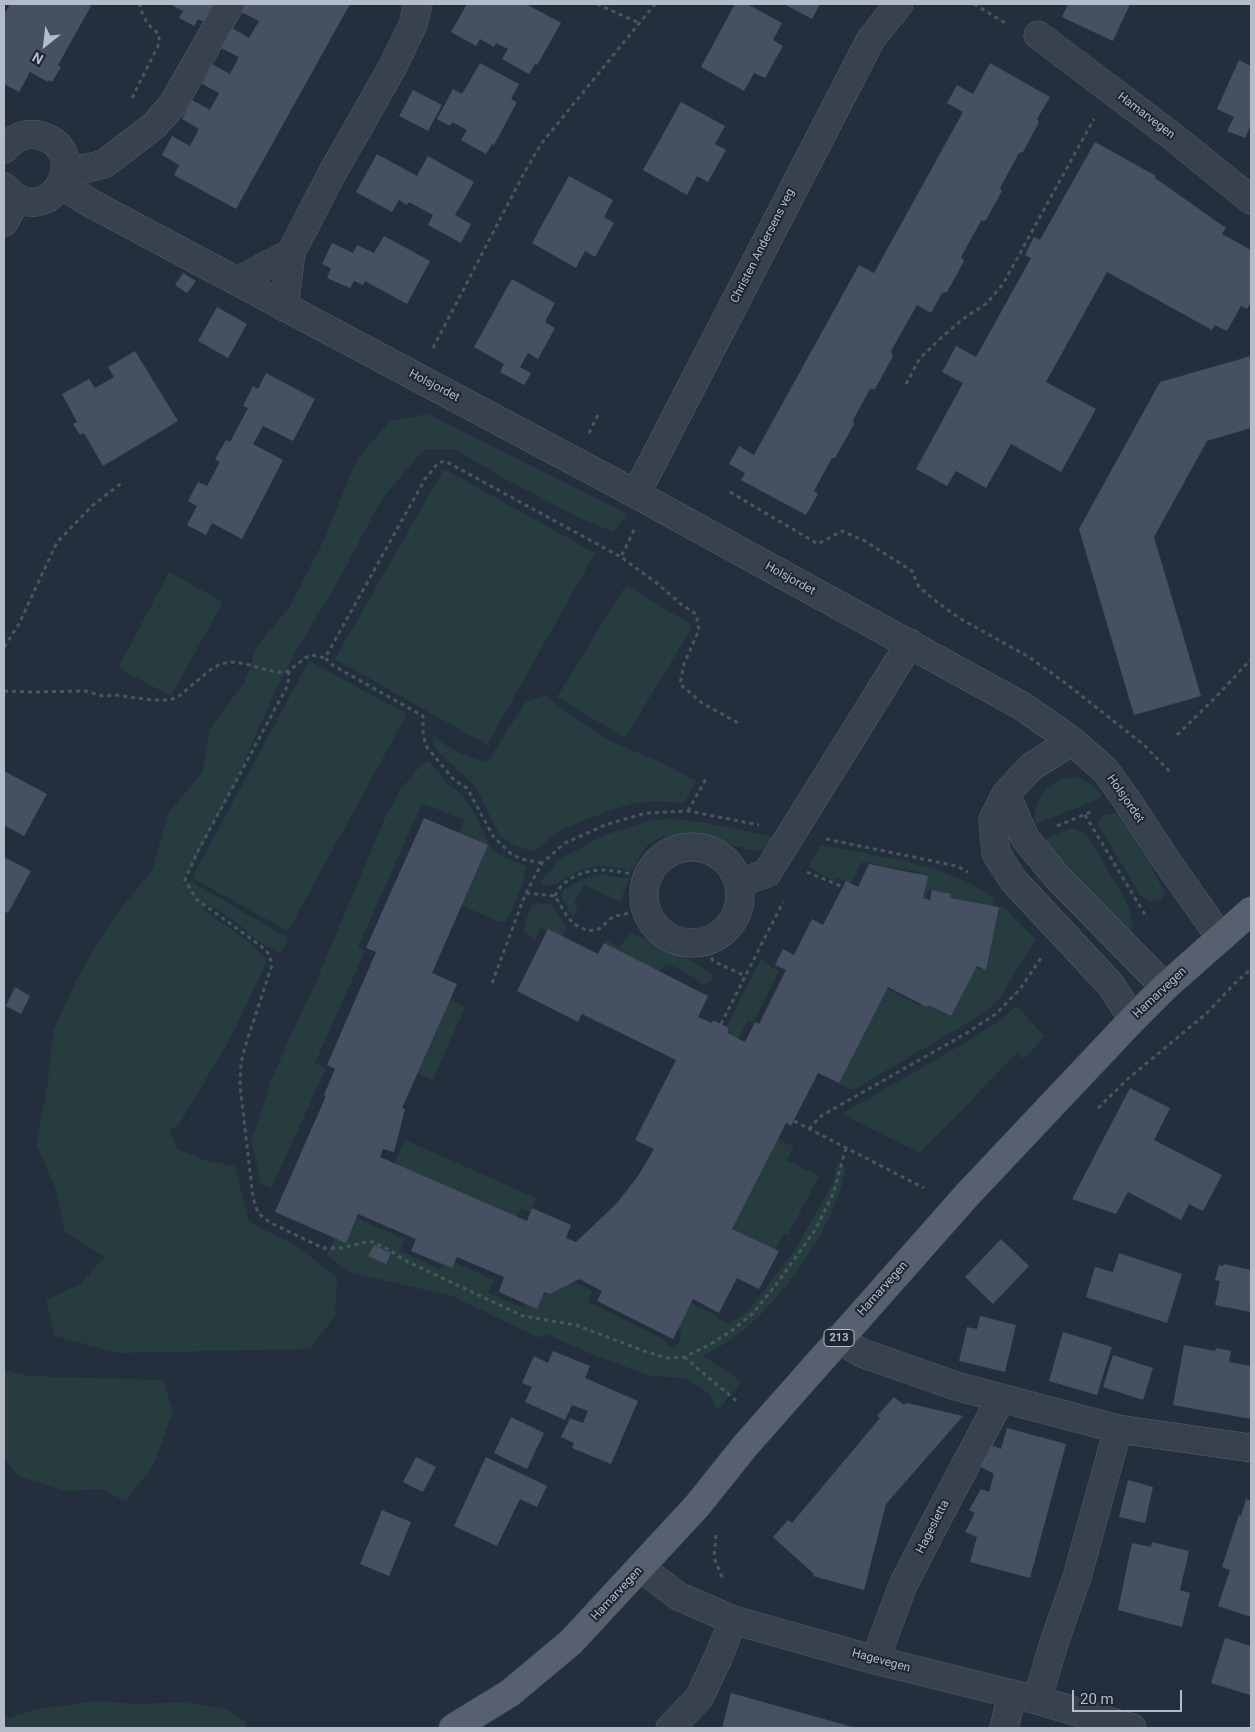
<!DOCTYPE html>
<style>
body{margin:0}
#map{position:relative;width:1255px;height:1732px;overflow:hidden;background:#242f3e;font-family:Roboto,sans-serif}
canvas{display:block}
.frame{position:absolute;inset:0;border:5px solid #b4bcc9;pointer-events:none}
.north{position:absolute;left:20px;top:20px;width:50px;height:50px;-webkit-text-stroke:4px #1d2633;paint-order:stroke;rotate:209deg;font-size:14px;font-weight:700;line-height:20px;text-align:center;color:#b4bcc9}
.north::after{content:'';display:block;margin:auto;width:18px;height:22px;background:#b4bcc9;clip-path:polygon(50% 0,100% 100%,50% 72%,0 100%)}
.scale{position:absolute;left:1072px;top:1690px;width:110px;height:22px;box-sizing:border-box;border:2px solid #b4bcc9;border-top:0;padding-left:6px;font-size:15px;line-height:18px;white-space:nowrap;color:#b4bcc9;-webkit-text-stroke:4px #1d2633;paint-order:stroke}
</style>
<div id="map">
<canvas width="1255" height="1732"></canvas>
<div class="frame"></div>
<div class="north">N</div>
<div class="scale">20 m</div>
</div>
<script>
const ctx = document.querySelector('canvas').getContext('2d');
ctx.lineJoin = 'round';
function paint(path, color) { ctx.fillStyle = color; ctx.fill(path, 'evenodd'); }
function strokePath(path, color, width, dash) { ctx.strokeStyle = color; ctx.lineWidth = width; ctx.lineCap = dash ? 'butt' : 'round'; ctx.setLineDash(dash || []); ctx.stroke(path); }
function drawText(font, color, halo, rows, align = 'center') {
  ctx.font = font + ' Roboto,sans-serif'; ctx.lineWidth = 4; ctx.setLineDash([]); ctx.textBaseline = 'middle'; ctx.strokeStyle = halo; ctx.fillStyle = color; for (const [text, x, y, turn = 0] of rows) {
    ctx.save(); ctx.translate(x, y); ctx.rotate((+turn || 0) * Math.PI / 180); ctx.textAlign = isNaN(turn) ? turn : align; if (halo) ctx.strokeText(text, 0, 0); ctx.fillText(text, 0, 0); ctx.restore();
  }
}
const green = new Path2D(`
 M 427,414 L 627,514 L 613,532 L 578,517 L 503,478 L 455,449 L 424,450 L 383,497 L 332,592 L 296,651 L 273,696 L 236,781 L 182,885 L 190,881 L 288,938 L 281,953 C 263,948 250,933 236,922 C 227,915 216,909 205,904 L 202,906 C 206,915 241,934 251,944 C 257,949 262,955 267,961 L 230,1039 L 178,1126 L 169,1129 L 177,1149 L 207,1161 L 235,1166 L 249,1222 L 295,1245 L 337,1277 L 335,1316 L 310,1349 L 118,1353 L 55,1336 L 46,1300 L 80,1284 L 105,1257 L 65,1232 L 55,1187 L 36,1144 L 47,1088 L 54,1029 L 80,973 L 115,916 L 152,870 L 169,812 L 203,772 L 209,730 L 245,681 L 257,646 L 289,608 L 324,540 L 357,459 L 390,421 Z
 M 444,469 L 595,553 L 487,745 L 335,659 Z
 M 169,572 L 223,602 L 171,696 L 118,668 Z
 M 626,585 L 693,626 L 625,738 L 557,697 Z
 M 309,661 L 407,714 L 288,931 L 192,878 Z
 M 545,696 L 577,720 L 614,743 L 656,760 L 696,781 L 686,800 L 680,803 L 656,801 L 631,804 L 608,811 L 560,830 L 535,851 L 525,849 L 511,844 L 500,836 L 478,791 L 471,782 L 436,750 L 432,741 L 434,736 C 448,749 468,758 487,762 L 526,702 Z
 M 429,761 L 448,784 L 457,790 L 472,808 L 489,844 L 494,851 L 501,856 L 526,866 C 527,876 511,915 504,922 L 500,922 L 456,903 L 459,835 L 464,820 L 422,803 L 358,947 L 365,951 L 315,1063 L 326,1068 L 271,1189 L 261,1183 L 251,1139 L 255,1131 L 271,1081 L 287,1043 L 315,984 L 385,818 L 400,790 L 422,764 Z
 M 1074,777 C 1085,780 1093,785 1101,793 L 1101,798 L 1035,824 C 1033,798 1049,779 1074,777 Z
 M 1118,813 L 1149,862 L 1165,894 L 1161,899 L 1149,901 L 1141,896 L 1099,826 L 1099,820 L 1104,815 Z
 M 673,819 L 708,823 L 773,837 C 769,844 766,850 758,851 C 727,846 675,822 648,845 C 641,852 636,863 632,871 C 621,869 608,865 597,866 C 580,867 565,880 550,886 L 540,883 L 559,860 L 604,835 L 653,820 Z
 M 1072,828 L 1086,834 L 1126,901 C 1132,914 1133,924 1131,937 L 1045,847 L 1047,838 Z
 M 820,845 C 876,856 948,863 994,899 L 993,907 L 1003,907 L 1036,939 L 999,999 L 986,1012 L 855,1089 L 850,1089 L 833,1080 L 880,985 L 920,1006 L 922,1002 L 946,1015 L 970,965 L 981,970 L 993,907 L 943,897 L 944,892 L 928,890 L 926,899 L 914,897 L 918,872 L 862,862 L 850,884 L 836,877 L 834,881 L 809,867 Z
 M 601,874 L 623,878 L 630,878 L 620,902 L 584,885 L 574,903 L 578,906 L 573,917 L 562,898 L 563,890 L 583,879 Z
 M 537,903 L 550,904 L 567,927 L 562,938 L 541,928 L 535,940 L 524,931 C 525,921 528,912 533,904 Z
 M 631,933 L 690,960 L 713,974 L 713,979 L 704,985 L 697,979 L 669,964 L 662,967 L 658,973 L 603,946 L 605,940 L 620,947 Z
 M 761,959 L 770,964 L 770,967 L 779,971 L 753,1023 L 748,1020 L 737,1041 L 723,1034 Z
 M 440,996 L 465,1007 L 433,1080 L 408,1069 Z
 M 1016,1006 L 1045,1036 L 1024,1059 L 1017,1053 L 920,1153 L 842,1114 L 978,1035 L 1003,1018 Z
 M 772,1136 L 794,1147 L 787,1160 L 819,1176 L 788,1235 L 784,1233 L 774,1253 L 726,1229 Z
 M 405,1140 L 536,1198 L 530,1212 L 521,1208 L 514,1222 L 393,1167 Z
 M 837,1164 L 846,1168 C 835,1225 789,1291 745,1329 C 733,1340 717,1348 703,1356 L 742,1382 L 717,1411 L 710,1394 L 686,1378 L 651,1376 L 594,1355 L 546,1334 L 539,1338 L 452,1296 L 348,1272 L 327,1255 L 346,1213 L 405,1239 L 400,1251 L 440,1269 L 445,1258 L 494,1280 L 488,1293 L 523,1308 L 531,1291 L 541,1296 L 569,1279 L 592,1291 L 588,1302 L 665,1340 L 667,1346 L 674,1347 L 680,1342 L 681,1331 L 673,1324 L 685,1300 L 715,1315 L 729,1324 L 748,1311 L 794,1251 L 809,1226 L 833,1182 Z
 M 4,1369 L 28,1376 L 163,1380 L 173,1411 L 154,1464 L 126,1501 L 99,1489 L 66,1491 L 20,1477 L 4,1459 Z
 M 96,1701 L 137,1704 L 185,1702 L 228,1710 L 246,1723 L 245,1728 L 4,1728 L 4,1719 L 43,1708 Z`);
const building = new Path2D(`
 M 10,4 L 87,4 L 91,6 L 58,65 L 61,67 L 52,82 L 49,80 L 48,82 L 30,72 L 19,92 L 4,84 L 4,15 Z
 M 174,4 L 214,4 L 204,22 L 198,19 L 194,26 L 179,18 L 183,11 L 173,6 Z
 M 245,4 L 350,4 L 236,209 L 174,175 L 179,165 L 162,155 L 172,136 L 190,146 L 199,129 L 182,119 L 192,100 L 210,110 L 219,93 L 202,84 L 212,64 L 230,74 L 239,57 L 221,48 L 232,28 L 249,38 L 259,21 L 241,12 Z
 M 467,4 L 526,4 L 561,23 L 537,65 L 535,64 L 529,74 L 502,59 L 508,49 L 496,43 L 494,47 L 480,39 L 476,46 L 451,32 Z
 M 735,4 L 747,4 L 782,23 L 773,40 L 783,46 L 765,78 L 754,73 L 744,91 L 701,67 Z
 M 784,4 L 820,4 L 812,19 Z
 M 1068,4 L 1130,4 L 1113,41 L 1062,17 Z
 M 1239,60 L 1251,66 L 1251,125 L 1245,138 L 1227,131 L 1234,117 L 1217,109 Z
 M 480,63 L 519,84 L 511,99 L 517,102 L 494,145 L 492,144 L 486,154 L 461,140 L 467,130 L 452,122 L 450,126 L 437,119 L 453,89 L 462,94 Z
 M 990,63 L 1050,97 L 1037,119 L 1039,122 L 1023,152 L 1019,153 L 1000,188 L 1002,191 L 986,220 L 981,221 L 961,257 L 964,261 L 947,292 L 942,293 L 931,313 L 917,305 L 891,351 L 893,356 L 875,389 L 870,389 L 853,420 L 854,424 L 835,458 L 832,458 L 814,491 L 818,494 L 806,515 L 741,480 L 745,473 L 729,464 L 739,446 L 754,455 L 859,265 L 874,273 L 963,112 L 947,103 L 957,85 L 973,94 Z
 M 413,90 L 442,105 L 428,131 L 399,116 Z
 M 681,102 L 725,126 L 715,144 L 726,150 L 708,182 L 697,176 L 687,195 L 643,170 Z
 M 1095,142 L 1156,176 L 1155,178 L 1226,228 L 1222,234 L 1251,250 L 1251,302 L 1247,309 L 1241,306 L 1227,331 L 1215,325 L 1212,330 L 1107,272 L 1046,382 L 1096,409 L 1061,472 L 1011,444 L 986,488 L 956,471 L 947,486 L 916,469 L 963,383 L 942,372 L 956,346 L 976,357 L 1031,258 L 1025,255 L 1034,237 L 1040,240 Z
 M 377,154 L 417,176 L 428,156 L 474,182 L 455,215 L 471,224 L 461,243 L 428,225 L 433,215 L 409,202 L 407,205 L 399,200 L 392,212 L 356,192 Z
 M 569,176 L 613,200 L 604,217 L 614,223 L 595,257 L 585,251 L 576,268 L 532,243 Z
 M 384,236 L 430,261 L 407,304 L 365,281 L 363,285 L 354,281 L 350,288 L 327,278 L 331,268 L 322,264 L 332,243 L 353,253 L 357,245 L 374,253 Z
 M 183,273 L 196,281 L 187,293 L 175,285 Z
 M 512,279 L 555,303 L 545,322 L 555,328 L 538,359 L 528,353 L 520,367 L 531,373 L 524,385 L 500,372 L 504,364 L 474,347 Z
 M 217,307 L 247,324 L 228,358 L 198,341 Z
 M 135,351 L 178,421 L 103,466 L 84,433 L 80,435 L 73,424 L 77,422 L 62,394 L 89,379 L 95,388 L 114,377 L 108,367 Z
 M 1251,356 L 1251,428 L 1207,441 L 1154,537 L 1201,696 L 1134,715 L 1079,529 L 1160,382 Z
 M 266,373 L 315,399 L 293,441 L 263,426 L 253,444 L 283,460 L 242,539 L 212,523 L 206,535 L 187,525 L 197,506 L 188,501 L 198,482 L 207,486 L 220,462 L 215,459 L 226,440 L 230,442 L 248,408 L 243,406 L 253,386 L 258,389 Z
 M 4,771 L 47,794 L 24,836 L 4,825 Z
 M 424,818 L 488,845 L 432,973 L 457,984 L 402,1108 L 405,1109 L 394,1152 L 383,1149 L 380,1157 L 527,1221 L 532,1208 L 571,1225 L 566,1238 L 576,1242 L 617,1203 L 638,1176 L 654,1149 L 635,1140 L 676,1060 L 582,1014 L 578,1022 L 517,991 L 548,929 L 598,954 L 604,943 L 708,996 L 698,1017 L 712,1023 L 713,1020 L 729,1028 L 727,1033 L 745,1042 L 755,1022 L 759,1024 L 786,970 L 775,965 L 783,949 L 794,955 L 812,919 L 823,925 L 846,881 L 858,887 L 869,864 L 928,876 L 923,898 L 930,900 L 932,890 L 951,894 L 950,898 L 999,907 L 986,970 L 977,966 L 951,1016 L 928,1005 L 927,1007 L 888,987 L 839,1083 L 818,1073 L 791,1126 L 786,1123 L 732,1229 L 779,1251 L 759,1289 L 737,1278 L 719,1313 L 693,1299 L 673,1339 L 597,1301 L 602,1291 L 579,1279 L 550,1294 L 544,1292 L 537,1309 L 499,1292 L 504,1277 L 457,1257 L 452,1268 L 411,1251 L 416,1239 L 358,1214 L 346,1243 L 275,1212 L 326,1096 L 324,1095 L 335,1069 L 327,1065 L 376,952 L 366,948 Z
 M 4,857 L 31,871 L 8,913 L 4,911 Z
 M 15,987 L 30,996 L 21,1014 L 6,1006 Z
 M 1130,1088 L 1170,1108 L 1154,1140 L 1222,1175 L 1203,1211 L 1189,1204 L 1181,1220 L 1128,1192 L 1116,1214 L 1072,1199 Z
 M 1001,1239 L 1029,1266 L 993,1304 L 965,1277 Z
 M 374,1245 L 391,1253 L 386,1264 L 368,1256 Z
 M 1119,1253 L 1182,1274 L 1167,1323 L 1086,1297 L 1095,1267 L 1113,1272 Z
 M 1224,1264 L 1251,1270 L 1251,1312 L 1215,1305 L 1220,1281 L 1215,1280 L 1219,1265 L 1223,1266 Z
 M 980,1316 L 1016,1325 L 1005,1372 L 959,1361 L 967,1327 L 977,1329 Z
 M 1063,1332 L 1112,1347 L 1097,1395 L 1049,1381 Z
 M 1184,1345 L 1215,1351 L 1216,1348 L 1231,1351 L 1229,1362 L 1251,1366 L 1251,1419 L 1173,1405 Z
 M 553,1351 L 590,1366 L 585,1378 L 638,1401 L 611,1464 L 572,1448 L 574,1443 L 561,1437 L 570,1418 L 583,1423 L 588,1411 L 572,1405 L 565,1420 L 525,1402 L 532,1387 L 522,1383 L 534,1356 L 548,1363 Z
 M 1113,1355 L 1153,1368 L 1143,1400 L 1103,1387 Z
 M 894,1397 L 904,1405 L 907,1403 L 963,1416 L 886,1504 L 864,1590 L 813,1576 L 814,1574 L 773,1537 L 788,1520 L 792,1523 L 880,1418 L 877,1416 Z
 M 511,1417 L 544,1433 L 527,1469 L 494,1453 Z
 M 1007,1428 L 1066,1444 L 1030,1578 L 970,1562 L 977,1537 L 965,1532 L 975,1513 L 969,1510 L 981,1489 L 989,1492 L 994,1474 L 979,1466 L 991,1445 L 1001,1449 Z
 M 416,1457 L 436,1467 L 423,1492 L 403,1482 Z
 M 486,1457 L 547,1486 L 537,1507 L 520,1499 L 497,1546 L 454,1526 Z
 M 1128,1480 L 1153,1487 L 1145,1523 L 1119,1517 Z
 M 1246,1499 L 1251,1501 L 1251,1617 L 1218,1606 L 1230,1570 L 1222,1567 L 1239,1515 L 1241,1516 Z
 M 382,1510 L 411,1522 L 389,1576 L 360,1564 Z
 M 1152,1542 L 1189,1551 L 1180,1590 L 1190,1593 L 1182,1627 L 1118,1610 L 1132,1543 L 1151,1547 Z
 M 1225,1638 L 1251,1646 L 1251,1690 L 1250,1695 L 1211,1683 Z
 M 731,1693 L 856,1728 L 722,1728 Z`);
const path = new Path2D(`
 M 597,4 L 639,23
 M 974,4 L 1007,24
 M 132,98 L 159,44 L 159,34 C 148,26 142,17 140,4
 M 433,348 L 523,175 L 541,144 L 655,4
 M 906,384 L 920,358 L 942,337 L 963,319 L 987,303 L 1003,284 L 1094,119
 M 589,433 L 598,415
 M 730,492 L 818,544 L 842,531 L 865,541 L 912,571 L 919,587 L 937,602 L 959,618 L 1029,657 L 1064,682 L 1144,745 L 1172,774
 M 634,530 L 621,557 L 658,584 L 682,605 L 696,614 L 699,630 L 684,664 L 680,684 L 702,703 L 738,723
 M 4,647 L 19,624 L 57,542 L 93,505 L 123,482
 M 289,671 L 288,685 L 198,851 L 185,880 L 196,899 L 261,946 L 269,954 L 272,965 L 246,1044 L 241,1063 L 240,1085 L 253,1198 L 258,1213 L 271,1223 L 323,1248 L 342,1248 L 370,1241 L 388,1249 L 404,1260 L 523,1316 L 576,1325 L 644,1351 L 667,1358 L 684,1357 L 707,1346 L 730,1332 L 752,1314 L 776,1285 L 815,1230 L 833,1194 L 846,1148
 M 4,691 L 29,692 L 85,691 L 103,696 L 115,695 L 152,700 L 169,700 L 178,697 L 210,670 L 220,664 L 230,662 L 246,664 L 275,672 L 281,672 L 289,671 L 305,658 L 312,655 L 325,658
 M 1177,735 L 1215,698 L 1251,659
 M 688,811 L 707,777
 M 1085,815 L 1147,918
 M 1057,826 L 1093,811
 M 826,839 L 957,866 L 968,872
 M 542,863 L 521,859 L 510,853 L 493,836 L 467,788 L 454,780 L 426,746 L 423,733 L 423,716 L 334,666 L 325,658 L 425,479 L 438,463 L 445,461 L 621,557
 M 807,872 L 843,887
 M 526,893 L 555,896 L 568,918 L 576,925 L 588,931 L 599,929 L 614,916 L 623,915 L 645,905
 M 555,896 C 561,880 583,870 601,870 C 614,870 627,874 640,874 L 656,863
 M 705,943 L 713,961 L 745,976
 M 492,983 L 525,895 L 542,863 L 565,843 L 605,825 L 646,813 L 688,811 L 759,825
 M 721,1024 L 783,902
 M 1098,1108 L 1130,1077 L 1207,1013 L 1234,984 L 1251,969
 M 794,1121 L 924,1188
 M 809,1129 L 821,1116 L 965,1034 L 996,1014 L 1020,989 L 1041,958
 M 684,1357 L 739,1403
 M 716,1535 L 714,1558 L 723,1579`);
const minor = new Path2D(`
 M 1038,35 L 1172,136 L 1251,200
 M 4,149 C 14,138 26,131 42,136 C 95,153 47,236 4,187
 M 66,168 L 84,169 L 104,164 L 155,125 L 173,104 L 230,4
 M 61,185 L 94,205 L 636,494 L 1022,706 L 1072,741 L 1105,770 L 1126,799 L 1168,863 L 1221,938
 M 4,222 L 17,198
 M 237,281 L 291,253
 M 284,307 L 291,253 L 330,177 L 392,68 L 413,25 L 418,4
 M 636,494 L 871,39 L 899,4
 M 1072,741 L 1031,767 L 1006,794 L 993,820 L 996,853 L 1013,880 L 1110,984 L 1133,1019
 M 1006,794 L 1025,838 L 1057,877 L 1165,987
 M644 895a48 48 0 1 1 96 0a48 48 0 1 1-96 0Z
 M 740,883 L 767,873 L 910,643
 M 838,1339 L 862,1353 L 956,1386 L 1065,1415 L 1118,1429 L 1251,1448
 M 641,1568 L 678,1596 L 733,1620 L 875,1660 L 1037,1700 L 1132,1728
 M 875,1660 L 903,1585 L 936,1521 L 1001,1398
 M 1037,1700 L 1054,1643 L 1077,1577 L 1118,1429
 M 670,1728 L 699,1698 L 718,1658 L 733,1620
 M 1004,1728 L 1012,1695`);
const major = new Path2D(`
 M 453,1728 L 510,1693 L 571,1642 L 697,1506 L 745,1446 L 967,1195 L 1133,1019 L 1165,987 L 1251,911`);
const shields = [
 [839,1338,30]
];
const shieldNames = [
 ["213",839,1338]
];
const streetNames = [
 ["Hamarvegen",1146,116,37],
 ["Christen Andersens veg",763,246,-63],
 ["Holsjordet",434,386,28],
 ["Holsjordet",790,579,29],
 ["Holsjordet",1125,799,55],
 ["Hamarvegen",1160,993,-43],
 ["Hamarvegen",883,1289,-48],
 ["Hagesletta",933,1527,-63],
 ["Hamarvegen",617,1594,-47],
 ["Hagevegen",881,1661,15]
];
paint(green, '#263c3f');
paint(building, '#455162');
strokePath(minor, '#565f6c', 29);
strokePath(major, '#414a57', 29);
strokePath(path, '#44595c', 3, [4, 4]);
strokePath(minor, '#38414e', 28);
strokePath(major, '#56606e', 28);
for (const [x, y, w] of shields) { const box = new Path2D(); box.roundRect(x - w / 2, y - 8.5, w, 17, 4); ctx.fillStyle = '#1d2633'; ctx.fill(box); strokePath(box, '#b4bcc9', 1); }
drawText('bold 11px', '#b4bcc9', null, shieldNames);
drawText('12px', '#b4bcc9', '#1d2633', streetNames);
</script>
